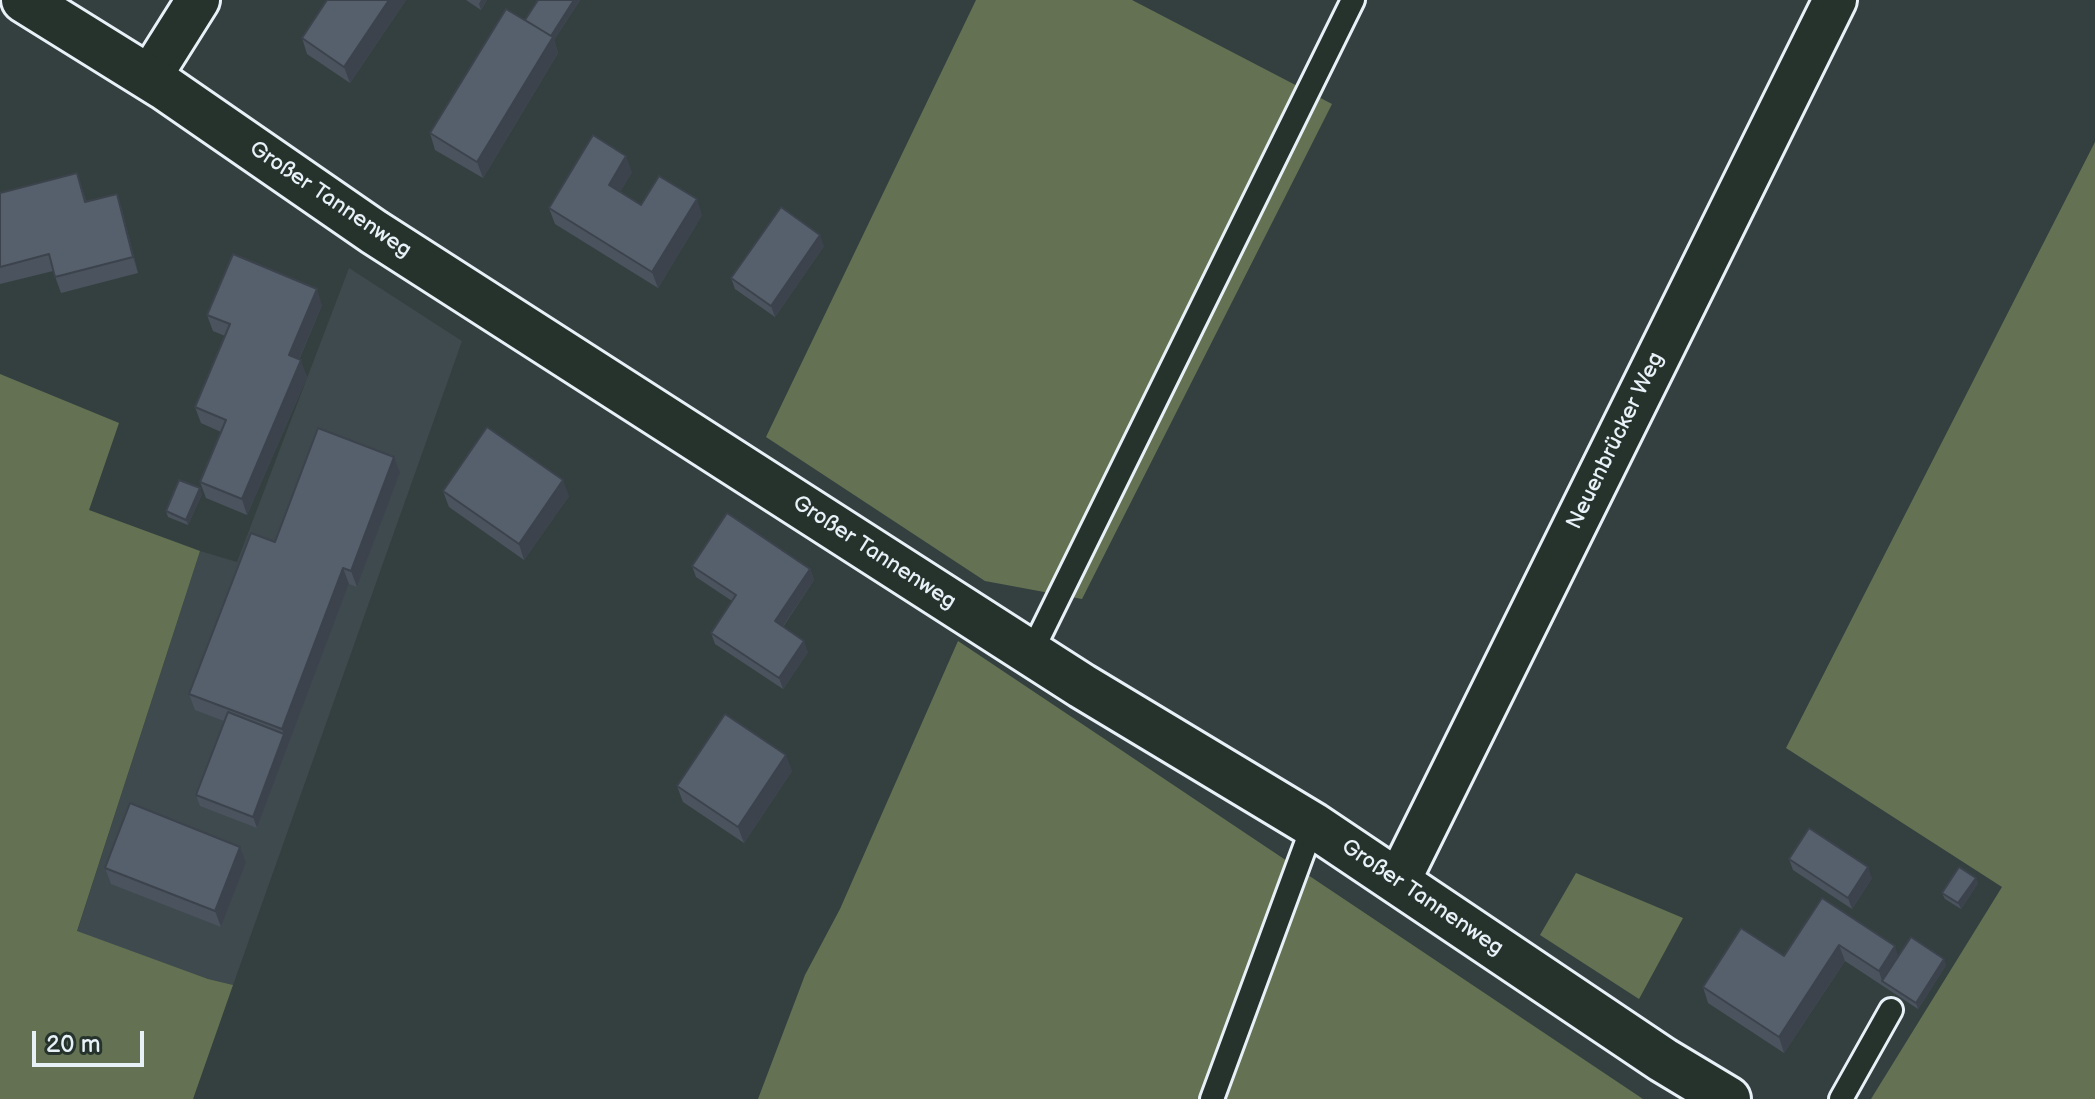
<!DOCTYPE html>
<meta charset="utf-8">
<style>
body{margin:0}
#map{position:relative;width:2095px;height:1099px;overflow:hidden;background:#344040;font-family:"Balsamiq Sans",sans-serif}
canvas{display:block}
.scale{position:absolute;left:32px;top:1031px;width:112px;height:36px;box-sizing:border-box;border:4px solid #e8f1f8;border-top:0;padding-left:10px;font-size:24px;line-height:28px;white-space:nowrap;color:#e8f1f8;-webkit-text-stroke:6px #26332d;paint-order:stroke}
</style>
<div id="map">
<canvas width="2095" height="1099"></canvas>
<div class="scale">20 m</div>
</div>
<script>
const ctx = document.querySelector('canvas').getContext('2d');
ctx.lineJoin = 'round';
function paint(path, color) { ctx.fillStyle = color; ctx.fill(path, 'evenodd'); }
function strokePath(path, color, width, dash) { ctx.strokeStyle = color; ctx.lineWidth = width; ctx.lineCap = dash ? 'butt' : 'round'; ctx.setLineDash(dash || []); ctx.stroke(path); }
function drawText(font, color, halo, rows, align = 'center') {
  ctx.font = font + ' "Balsamiq Sans",sans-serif'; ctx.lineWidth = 6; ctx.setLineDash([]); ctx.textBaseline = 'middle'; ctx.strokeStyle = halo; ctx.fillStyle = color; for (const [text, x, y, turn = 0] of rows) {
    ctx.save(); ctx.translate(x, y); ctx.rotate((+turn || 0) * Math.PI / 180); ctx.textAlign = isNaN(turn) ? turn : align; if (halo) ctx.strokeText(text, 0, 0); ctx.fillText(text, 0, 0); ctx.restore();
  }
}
const built = new Path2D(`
 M 349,268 L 462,341 L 233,985 L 208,979 L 77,932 L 200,551 L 237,562 Z`);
const green = new Path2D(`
 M 976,0 L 1132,0 L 1332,104 L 1082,599 L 985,581 L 766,437 Z
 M 2095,142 L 2095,1099 L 1871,1099 L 2002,887 L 1786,748 Z
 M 0,374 L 119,423 L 89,510 L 200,551 L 77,931 L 208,979 L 233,985 L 193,1099 L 0,1099 Z
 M 958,641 L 1643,1099 L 758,1099 L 805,975 L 840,909 Z
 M 1576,873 L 1683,918 L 1639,999 L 1540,935 Z`);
const service = new Path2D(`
 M 1031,653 L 1353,0
 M 1212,1099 L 1313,825
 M 1841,1099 L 1891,1010`);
const minor = new Path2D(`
 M 149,78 L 198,0
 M 1398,882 L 1835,0`);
const tertiary = new Path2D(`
 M 24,0 L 164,87 L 374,232 L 1082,686 L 1313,825 L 1663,1060 L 1728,1099`);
const wall = new Path2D(`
 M 327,0 L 406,0 L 350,83 L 307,54 L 302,38 Z
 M 466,0 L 487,0 L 481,10 Z
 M 538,0 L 580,0 L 554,40 L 558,53 L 483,178 L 435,150 L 430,133 L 525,20 Z
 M 632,172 L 620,192 L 641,205 L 702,215 L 658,288 L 555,224 L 549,208 Z
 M 77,173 L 86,201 L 117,194 L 122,210 L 138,273 L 61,293 L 53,271 L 0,284 L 0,193 Z
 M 824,246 L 775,317 L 735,289 L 731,278 Z
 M 322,305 L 299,360 L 307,377 L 247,515 L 206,498 L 200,482 L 221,432 L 201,423 L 195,407 L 225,336 L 213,331 L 207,315 Z
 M 400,473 L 357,587 L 349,584 L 257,828 L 200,806 L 196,795 L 224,721 L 195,710 L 189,694 L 275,542 Z
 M 443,491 L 569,496 L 524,560 L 449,507 Z
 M 202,494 L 188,525 L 168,517 L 166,511 Z
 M 692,566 L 810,569 L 814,580 L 783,627 L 808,652 L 783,689 L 715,644 L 711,633 L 732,601 L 696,577 Z
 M 792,771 L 744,843 L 683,802 L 677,786 Z
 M 1789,859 L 1872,878 L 1852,909 L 1793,870 Z
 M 246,863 L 221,927 L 111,884 L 105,868 Z
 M 1978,883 L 1961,909 L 1945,899 L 1942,893 Z
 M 1822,898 L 1898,956 L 1946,965 L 1918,1009 L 1845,961 L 1784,1053 L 1708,1003 L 1703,987 L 1784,956 Z`);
const shadedWall = new Path2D(`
 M 389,0 L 406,0 L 350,83 L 344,67 Z
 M 481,0 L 487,0 L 481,10 L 479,4 Z
 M 574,0 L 580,0 L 554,40 L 558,53 L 483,178 L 477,162 L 547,41 Z
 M 626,156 L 632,172 L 615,201 L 609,185 Z
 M 117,194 L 122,210 L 138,273 L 133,257 Z
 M 697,199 L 702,215 L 658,288 L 652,272 Z
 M 820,235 L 824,246 L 775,317 L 771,306 Z
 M 317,289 L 322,305 L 294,371 L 289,355 Z
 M 301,360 L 307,377 L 247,515 L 242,499 Z
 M 394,457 L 400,473 L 357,587 L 351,571 Z
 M 563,480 L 569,496 L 524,560 L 519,544 Z
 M 200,488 L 202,494 L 188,525 L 186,520 Z
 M 343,568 L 349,584 L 257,828 L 253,817 L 284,734 L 282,729 Z
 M 810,569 L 814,580 L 779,632 L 775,621 Z
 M 804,641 L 808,652 L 783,689 L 779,678 Z
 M 786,755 L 792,771 L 744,843 L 738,827 Z
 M 240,847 L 246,863 L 221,927 L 215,911 Z
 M 1868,867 L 1872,878 L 1852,909 L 1848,898 Z
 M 1976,878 L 1978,883 L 1961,909 L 1958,903 Z
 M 1839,945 L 1845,961 L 1784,1053 L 1779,1037 Z
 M 1895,946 L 1900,962 L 1882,981 L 1879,971 Z
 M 1944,959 L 1946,965 L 1918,1009 L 1916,1003 Z`);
const building = new Path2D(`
 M 327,0 L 389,0 L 344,67 L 302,38 Z
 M 538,0 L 574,0 L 551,36 L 525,20 Z
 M 506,9 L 553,37 L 477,162 L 430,133 Z
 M 593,135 L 626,156 L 609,185 L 641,205 L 659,176 L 697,199 L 652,272 L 549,208 Z
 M 77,173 L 85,202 L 117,194 L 133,257 L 55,277 L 49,254 L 0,267 L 0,193 Z
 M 781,207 L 820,235 L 771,306 L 731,278 Z
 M 233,254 L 317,289 L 289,355 L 301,360 L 242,499 L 200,482 L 226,420 L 195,407 L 230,324 L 207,315 Z
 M 487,427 L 563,480 L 519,544 L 443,491 Z
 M 318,428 L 394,457 L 351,571 L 343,568 L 282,729 L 189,694 L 251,533 L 275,542 Z
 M 179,480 L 200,488 L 186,520 L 166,511 Z
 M 727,513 L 810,569 L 775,621 L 804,641 L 779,678 L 711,633 L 736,595 L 692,566 Z
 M 228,712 L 284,734 L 253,817 L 196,795 Z
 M 725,714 L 786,755 L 738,827 L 677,786 Z
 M 130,803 L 240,847 L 215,911 L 105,868 Z
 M 1809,828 L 1868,867 L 1848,898 L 1789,859 Z
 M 1959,867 L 1976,878 L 1958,903 L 1942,893 Z
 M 1822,898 L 1895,946 L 1879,971 L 1839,945 L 1779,1037 L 1703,987 L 1741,928 L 1784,956 Z
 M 1911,937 L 1944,959 L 1916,1003 L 1882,981 Z`);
const streetNames = [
 ["Großer Tannenweg",330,200,34],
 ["Neuenbrücker Weg",1616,441,-64],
 ["Großer Tannenweg",874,553,33],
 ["Großer Tannenweg",1422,898,34]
];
paint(built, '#3e4a4e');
paint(green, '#647253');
strokePath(service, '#e8f1f8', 28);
strokePath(minor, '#e8f1f8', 48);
strokePath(tertiary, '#e8f1f8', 50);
strokePath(service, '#26332d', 22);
strokePath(minor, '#26332d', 42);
strokePath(tertiary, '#26332d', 44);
paint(wall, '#4a535e');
paint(shadedWall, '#3c434c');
paint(building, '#56606d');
strokePath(building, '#3c434c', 2);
drawText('22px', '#e8f1f8', '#26332d', streetNames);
</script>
